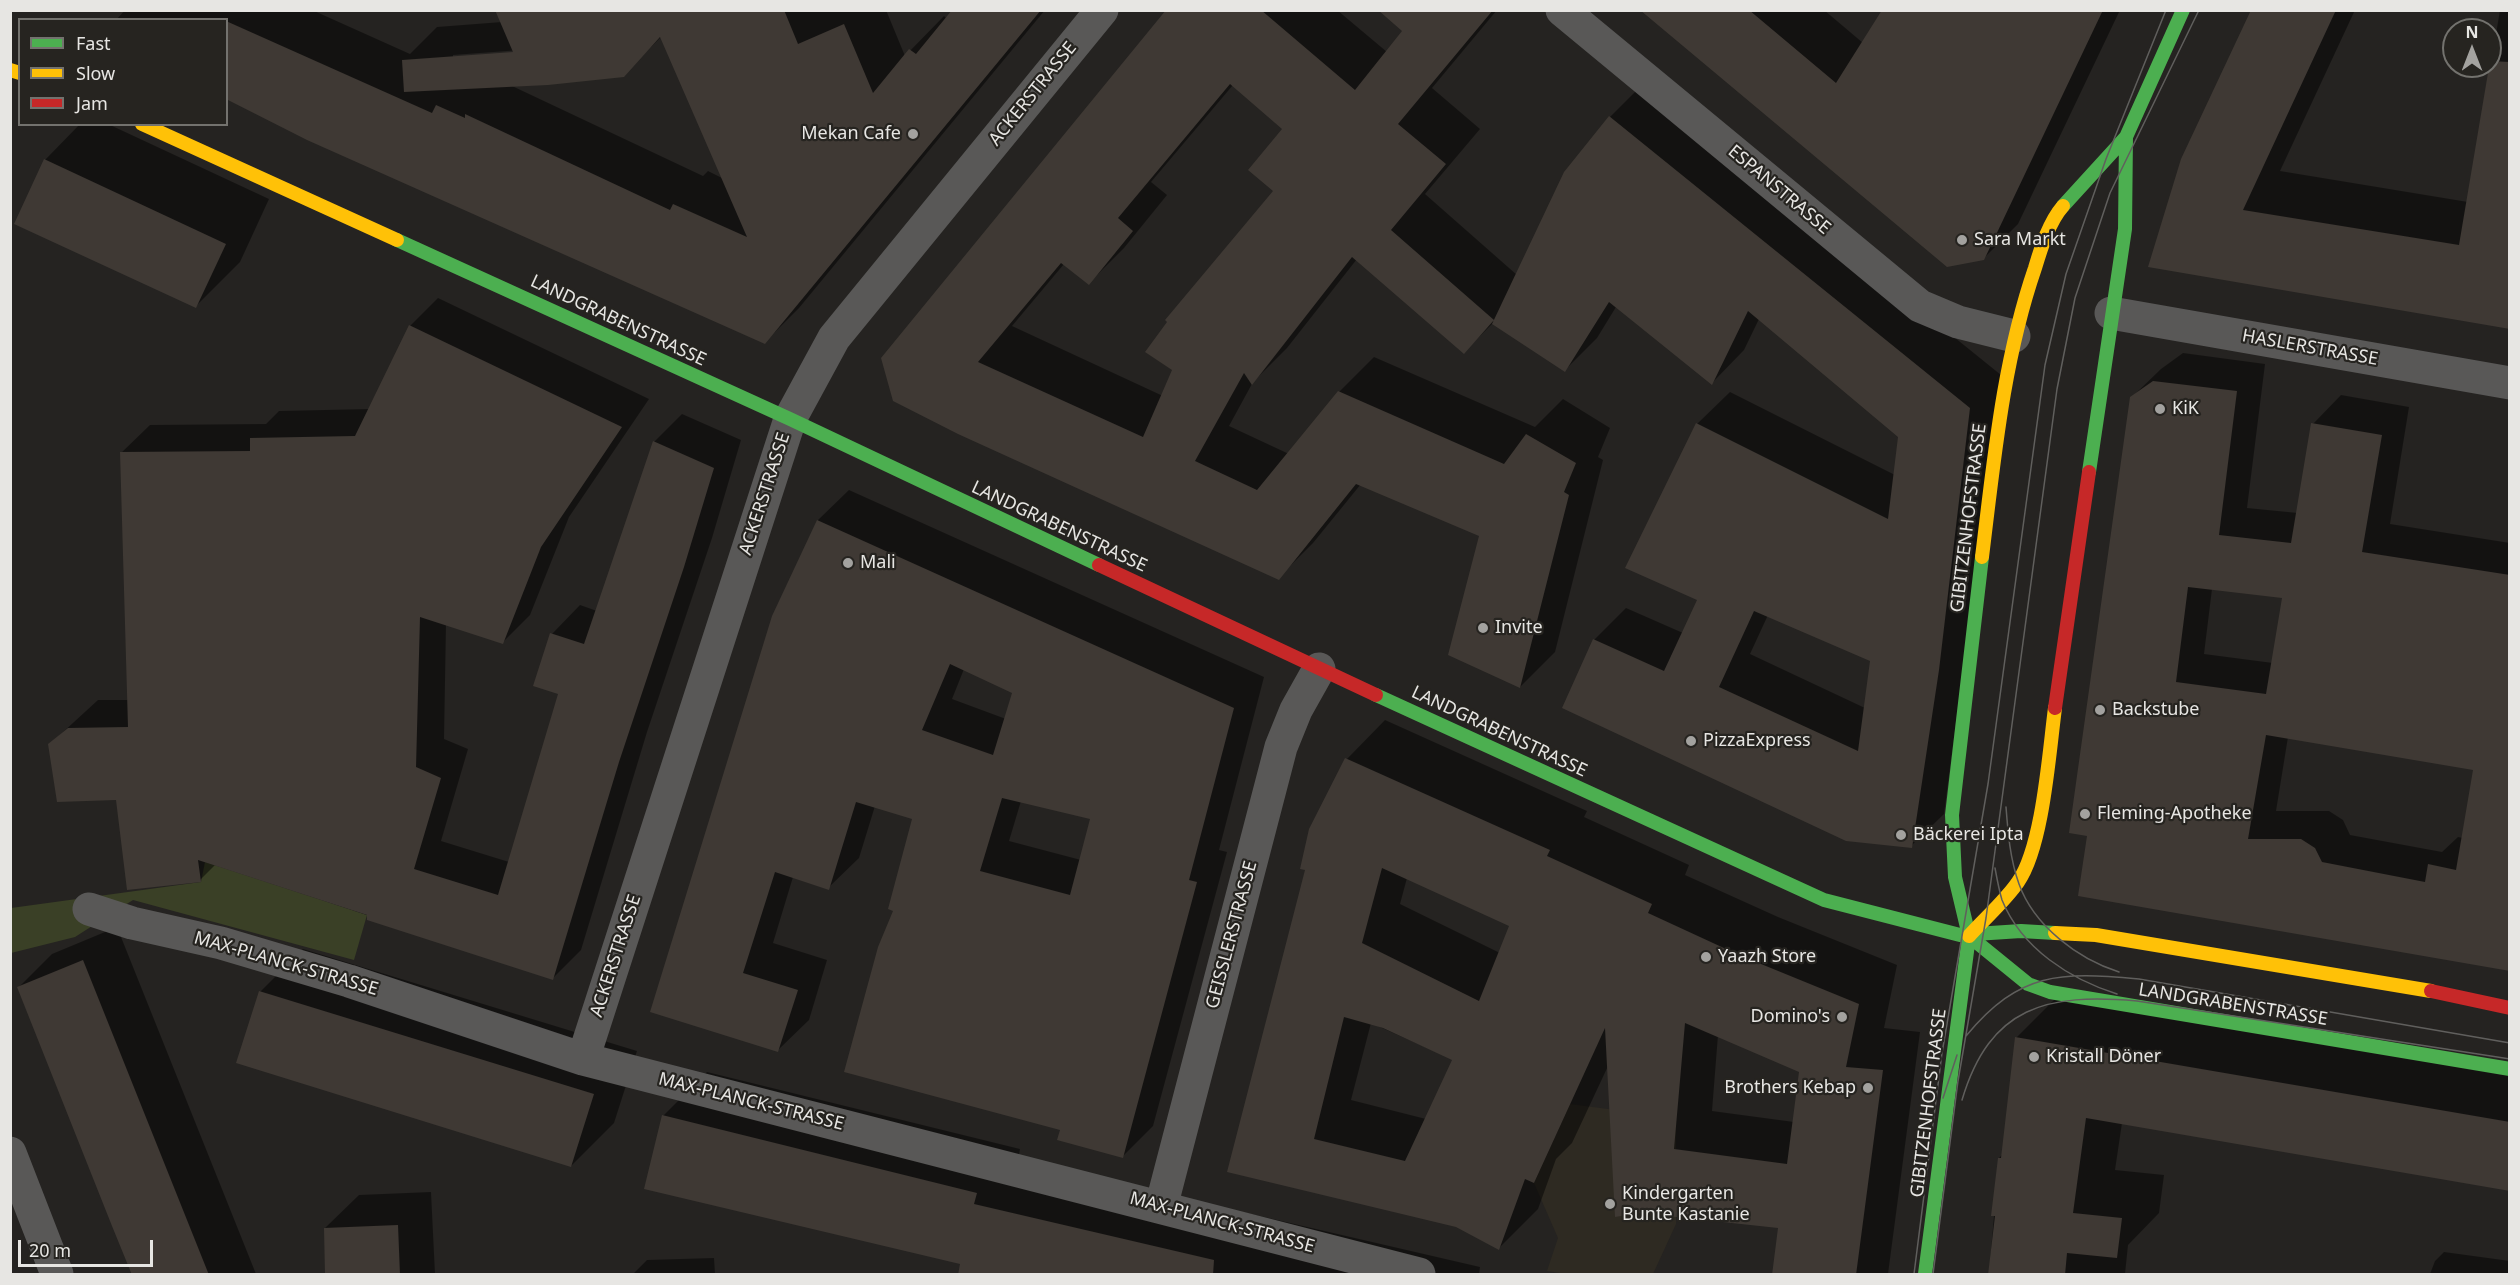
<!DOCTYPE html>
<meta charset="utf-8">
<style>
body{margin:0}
#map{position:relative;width:2520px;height:1285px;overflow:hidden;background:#252321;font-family:"Noto Sans",sans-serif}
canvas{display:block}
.frame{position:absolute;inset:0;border:12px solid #e7e6e3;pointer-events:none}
.legend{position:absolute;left:18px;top:18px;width:210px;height:108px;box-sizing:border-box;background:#262420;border:2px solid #73726e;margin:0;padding:8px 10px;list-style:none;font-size:18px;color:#e7e6e3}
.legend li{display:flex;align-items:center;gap:12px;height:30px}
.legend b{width:30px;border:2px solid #73726e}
.north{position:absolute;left:2442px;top:18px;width:60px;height:60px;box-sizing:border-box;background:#262420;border:2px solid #73726e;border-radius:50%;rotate:0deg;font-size:16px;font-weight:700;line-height:24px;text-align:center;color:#e7e6e3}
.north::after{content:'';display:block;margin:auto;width:21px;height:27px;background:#a3a29f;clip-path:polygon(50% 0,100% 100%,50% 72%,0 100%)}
.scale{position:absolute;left:18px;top:1240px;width:135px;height:27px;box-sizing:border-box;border:3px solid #e7e6e3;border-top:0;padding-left:8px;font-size:18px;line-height:21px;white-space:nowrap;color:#e7e6e3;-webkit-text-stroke:4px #262420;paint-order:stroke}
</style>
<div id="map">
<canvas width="2520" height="1285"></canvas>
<div class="frame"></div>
<ul class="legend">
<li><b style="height:8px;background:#4caf50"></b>Fast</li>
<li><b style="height:8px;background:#ffc107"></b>Slow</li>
<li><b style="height:8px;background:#c62828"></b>Jam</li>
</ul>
<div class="north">N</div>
<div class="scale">20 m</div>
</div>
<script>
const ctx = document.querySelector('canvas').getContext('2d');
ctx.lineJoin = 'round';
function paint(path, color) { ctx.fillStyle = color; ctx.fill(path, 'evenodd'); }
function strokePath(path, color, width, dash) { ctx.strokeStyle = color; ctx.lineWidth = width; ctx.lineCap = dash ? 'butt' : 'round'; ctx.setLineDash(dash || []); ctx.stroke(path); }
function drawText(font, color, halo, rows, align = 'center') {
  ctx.font = font + ' "Noto Sans",sans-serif'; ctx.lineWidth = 4.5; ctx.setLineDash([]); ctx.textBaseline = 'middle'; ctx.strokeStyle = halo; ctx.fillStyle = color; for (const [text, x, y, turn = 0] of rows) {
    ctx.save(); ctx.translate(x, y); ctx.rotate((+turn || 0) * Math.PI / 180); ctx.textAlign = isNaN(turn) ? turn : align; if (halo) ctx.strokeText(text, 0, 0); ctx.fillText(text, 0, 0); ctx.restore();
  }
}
const built = new Path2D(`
 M 1570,1104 L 1676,1118 L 1676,1224 L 1653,1274 L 1566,1274 L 1547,1271 L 1558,1238 L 1534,1183 Z`);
const green = new Path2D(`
 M 205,862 L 367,915 L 354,960 L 133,900 L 75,937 L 11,953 L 11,908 L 201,882 Z`);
const shadow = new Path2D(`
 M 125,10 L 312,10 L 410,54 L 437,27 L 502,22 L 497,10 L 886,10 L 905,56 L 944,16 L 947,19 L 954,10 L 1045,10 L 799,308 L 765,342 L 226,98 L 226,20 L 117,19 ZM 661,37 L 722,178 L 708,171 L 703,176 L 510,85 L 623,75 ZM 521,50 L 521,53 L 453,57 L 453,55 Z
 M 1169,10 L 1337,10 L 1387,52 L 1404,31 L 1380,10 L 1497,10 L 1432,88 L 1480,129 L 1425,194 L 1517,275 L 1610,117 L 1642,85 L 2001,375 L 1944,814 L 1911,846 L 1594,640 L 1626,608 L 1683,633 L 1699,600 L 1697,424 L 1730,392 L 1895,475 L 1900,436 L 1759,319 L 1744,350 L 1712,383 L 1616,307 L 1597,338 L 1565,370 L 1493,323 L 1464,352 L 1357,259 L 1287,348 L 1253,382 L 1229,426 L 1289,454 L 1339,392 L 1374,357 L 1535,427 L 1563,399 L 1610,428 L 1598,457 L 1603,460 L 1555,652 L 1520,687 L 1481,535 L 1361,484 L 1313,543 L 1278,578 L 894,400 ZM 1233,85 L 1284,129 L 1275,191 L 1163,396 L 1012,326 L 1064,264 L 1089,283 L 1124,248 L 1167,195 L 1151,182 ZM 1768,615 L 1872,660 L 1865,708 L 1750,654 Z
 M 1642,10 L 1824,10 L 1863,43 L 1883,10 L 2120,10 L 2018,224 L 1983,259 Z
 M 2253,10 L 2355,10 L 2280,171 L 2468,202 L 2500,10 L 2510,10 L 2510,327 L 2150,266 Z
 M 80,124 L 108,124 L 269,199 L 240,262 L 196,306 L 45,160 Z
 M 438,298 L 649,399 L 569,517 L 530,615 L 502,643 L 446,624 L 444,739 L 468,749 L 441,841 L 509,862 L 560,693 L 552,634 L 580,605 L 597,611 L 654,442 L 682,414 L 741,440 L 712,538 L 647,732 L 581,950 L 553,978 L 216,864 L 200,880 L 117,798 L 50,744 L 98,700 L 129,700 L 121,453 L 150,425 L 266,424 L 279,411 L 370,409 L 410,326 Z
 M 2183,353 L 2265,364 L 2247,508 L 2298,513 L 2313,424 L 2341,395 L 2409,407 L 2390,524 L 2510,543 L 2510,969 L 2089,835 L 2132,397 L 2161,369 ZM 2212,589 L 2284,597 L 2273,663 L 2204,654 ZM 2288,737 L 2475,768 L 2463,838 L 2458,837 L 2442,852 L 2350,835 L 2343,820 L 2329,811 L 2276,811 Z
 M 849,490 L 1264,677 L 1219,850 L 1227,852 L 1153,1126 L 1122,1157 L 1062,1129 L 895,910 L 914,818 L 875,806 L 859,858 L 828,888 L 793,877 L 773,943 L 827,960 L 809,1020 L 778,1050 L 651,1011 L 774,616 L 818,520 ZM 964,669 L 1014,692 L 1006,719 L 952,699 ZM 1021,801 L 1092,818 L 1081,860 L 1009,841 Z
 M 1385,720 L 1587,811 L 1584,817 L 1689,865 L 1685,875 L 1778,917 L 1897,965 L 1884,1028 L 1920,1032 L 1888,1274 L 1773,1274 L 1780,1227 L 1639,1211 L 1609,1064 L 1572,1143 L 1556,1159 L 1538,1209 L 1499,1248 L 1457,1226 L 1229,1171 L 1347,759 ZM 1407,878 L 1511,925 L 1500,953 L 1400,904 ZM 1371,1023 L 1454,1060 L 1426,1119 L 1351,1100 ZM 1718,1035 L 1801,1071 L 1794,1122 L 1712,1111 Z
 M 117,927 L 256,1274 L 133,1274 L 18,988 L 52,954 Z
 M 303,949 L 637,1051 L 614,1123 L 571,1166 L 260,992 Z
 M 2059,995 L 2510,1072 L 2510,1189 L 2122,1123 L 2115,1170 L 2164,1175 L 2159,1213 L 2128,1245 L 2125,1274 L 1989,1274 L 1999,1158 L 2003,1154 L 2016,1038 Z
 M 707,1072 L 1020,1149 L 1018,1160 L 1480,1267 L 1479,1274 L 959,1274 L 962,1263 L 663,1116 Z
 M 431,1192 L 435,1274 L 327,1274 L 325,1228 L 359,1195 Z
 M 2444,1252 L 2510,1261 L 2510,1274 L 2430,1274 L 2435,1261 Z
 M 714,1258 L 715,1274 L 633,1274 L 647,1260 Z`);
const building = new Path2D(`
 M 495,10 L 784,10 L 798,44 L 844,24 L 873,93 L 909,49 L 916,54 L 952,10 L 1041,10 L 765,344 L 307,140 L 226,99 L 226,21 L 432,113 L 436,105 L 465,118 L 465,114 L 670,210 L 673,204 L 747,237 L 660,37 L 624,77 L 548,85 L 404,92 L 402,60 L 513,52 Z
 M 1166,10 L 1261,10 L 1355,90 L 1402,31 L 1378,10 L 1493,10 L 1398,124 L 1446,164 L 1391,230 L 1494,320 L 1464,354 L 1352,257 L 1252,385 L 1244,373 L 1195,461 L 1257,490 L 1338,391 L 1504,464 L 1526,434 L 1576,463 L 1564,492 L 1569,495 L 1520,688 L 1448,655 L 1479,536 L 1356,484 L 1279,580 L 958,434 L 893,401 L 881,358 ZM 1230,84 L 1282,129 L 1248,170 L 1273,191 L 1165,320 L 1167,322 L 1145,352 L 1172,370 L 1143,437 L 978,362 L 1061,263 L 1089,285 L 1133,231 L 1118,218 Z
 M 1640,10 L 1749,10 L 1836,83 L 1882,10 L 2103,10 L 1984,260 L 1947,267 Z
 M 2251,10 L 2336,10 L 2243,210 L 2459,245 L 2490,61 L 2510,62 L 2510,329 L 2148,267 L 2181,159 Z
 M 1609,116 L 1970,408 L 1939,670 L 1912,848 L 1846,841 L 1562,708 L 1593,639 L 1664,671 L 1697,600 L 1625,568 L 1696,423 L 1888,519 L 1898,437 L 1748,311 L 1712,385 L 1609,302 L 1565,372 L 1492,324 L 1564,172 ZM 1754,611 L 1870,661 L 1858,751 L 1719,687 Z
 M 44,159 L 226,244 L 196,308 L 14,224 Z
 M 409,325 L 622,427 L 541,547 L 503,644 L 420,617 L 416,767 L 441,778 L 414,869 L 498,895 L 558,694 L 533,686 L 550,633 L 584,644 L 653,441 L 714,468 L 684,567 L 619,762 L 553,980 L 367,920 L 367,915 L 198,860 L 201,882 L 127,890 L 116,800 L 57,802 L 48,744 L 68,728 L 128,727 L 120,452 L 250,451 L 250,438 L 355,436 Z
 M 2153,381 L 2237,391 L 2219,535 L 2291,543 L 2311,423 L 2382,435 L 2362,552 L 2510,575 L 2510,971 L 2078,896 L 2087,836 L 2069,833 L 2130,397 ZM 2188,587 L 2282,598 L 2266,694 L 2176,682 ZM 2266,735 L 2473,770 L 2456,870 L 2428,864 L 2425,882 L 2322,862 L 2315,848 L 2301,839 L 2248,839 Z
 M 817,520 L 1234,708 L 1189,880 L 1197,882 L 1123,1158 L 1057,1140 L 1060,1130 L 844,1072 L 878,947 L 893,911 L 888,909 L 912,819 L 856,802 L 829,890 L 775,872 L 743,973 L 798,990 L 778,1052 L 650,1012 L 772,616 ZM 950,664 L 1012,693 L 993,755 L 922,730 ZM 1002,798 L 1090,819 L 1070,895 L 980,871 Z
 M 1345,758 L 1550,850 L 1547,856 L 1652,904 L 1648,913 L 1739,955 L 1859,1004 L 1846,1067 L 1883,1070 L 1856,1275 L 1772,1275 L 1778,1228 L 1639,1213 L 1615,1217 L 1605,1028 L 1534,1183 L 1525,1179 L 1499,1250 L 1456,1227 L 1227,1172 L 1305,870 L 1300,869 L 1309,829 ZM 1382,868 L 1509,926 L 1479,1001 L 1362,943 ZM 1344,1017 L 1383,1028 L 1452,1060 L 1405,1161 L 1314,1139 ZM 1685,1023 L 1799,1072 L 1787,1164 L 1674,1149 Z
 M 83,960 L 209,1275 L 132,1275 L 112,1226 L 17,987 Z
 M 259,991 L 594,1094 L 571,1167 L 236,1063 Z
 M 2015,1037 L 2510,1122 L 2510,1191 L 2086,1118 L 2073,1213 L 2122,1218 L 2117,1258 L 2067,1253 L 2065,1275 L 1988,1275 L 1995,1216 L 1991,1216 L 1998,1158 L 2001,1158 Z
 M 662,1115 L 977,1193 L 974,1204 L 1214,1260 L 1213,1275 L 958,1275 L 960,1264 L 644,1189 Z
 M 398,1225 L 400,1275 L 325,1275 L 324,1228 Z`);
const street = new Path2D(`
 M 1562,10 L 1920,306 L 1958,322 L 2014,336
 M 2111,313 L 2510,383
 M 89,909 L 132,923 L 221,943 L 349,981 L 583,1059 L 1419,1274
 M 583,1059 L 790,419 L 834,338 L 1102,10
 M 10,1153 L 57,1274
 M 1161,1207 L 1281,747 L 1296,710 L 1319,669`);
const fast = new Path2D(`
 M 2063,206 L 2126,137 L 2183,10
 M 397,240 L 790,419 L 1099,565
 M 2089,472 L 2125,229 L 2126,137
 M 1376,695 L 1824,900 L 1960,935 L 2021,931 L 2055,933
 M 1969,936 L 2028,984 L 2050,992 L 2510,1069
 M 1925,1274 L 1969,936 L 1955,877 L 1952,815 L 1982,557`);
const slow = new Path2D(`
 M 10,70 L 20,73
 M 142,124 L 397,240
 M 1982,557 C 1994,460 2003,361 2035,268 C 2041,248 2049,222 2063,206
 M 2055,933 L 2096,935 L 2431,991
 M 1969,936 C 1985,918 2005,901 2018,882 C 2043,846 2049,753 2055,708`);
const jam = new Path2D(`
 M 1099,565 L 1376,695
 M 2055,708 L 2089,472
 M 2431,991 L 2510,1008`);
const tram = new Path2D(`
 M 2006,807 C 2008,833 2010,859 2019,884 C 2034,926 2078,959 2119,972
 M 1995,868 C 1997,879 1999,890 2002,900 C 2022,949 2070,979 2117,994
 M 1966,1036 C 2020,971 2060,972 2139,979 L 2510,1043
 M 1943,1098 L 1957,1055
 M 1962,1100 C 1990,1006 2047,993 2137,1001 L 2510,1059
 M 1914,1274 L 1942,1053 L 1988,784 L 2045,365 L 2066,274 L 2106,159 L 2166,10
 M 1933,1274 L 1958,1081 L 1986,918 L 2057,389 L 2075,298 L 2110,193 L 2199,10`);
const markers = [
 [913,134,6,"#a3a29f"],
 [1962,240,6,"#a3a29f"],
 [2160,409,6,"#a3a29f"],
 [848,563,6,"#a3a29f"],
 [1483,628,6,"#a3a29f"],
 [2100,710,6,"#a3a29f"],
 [1691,741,6,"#a3a29f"],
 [2085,814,6,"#a3a29f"],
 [1901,835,6,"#a3a29f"],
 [1706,957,6,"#a3a29f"],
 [1842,1017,6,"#a3a29f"],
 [2034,1057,6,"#a3a29f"],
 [1868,1088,6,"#a3a29f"],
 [1610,1204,6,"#a3a29f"]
];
const streetNames = [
 ["ACKERSTRASSE",1033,94,-51],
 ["ESPANSTRASSE",1779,190,40],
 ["LANDGRABENSTRASSE",618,321,25],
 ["HASLERSTRASSE",2310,348,10],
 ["ACKERSTRASSE",765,494,-72],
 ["GIBITZENHOFSTRASSE",1969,518,-83],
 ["LANDGRABENSTRASSE",1059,527,25],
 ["LANDGRABENSTRASSE",1499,732,25],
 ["GEISSLERSTRASSE",1232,935,-75],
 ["ACKERSTRASSE",616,956,-72],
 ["MAX-PLANCK-STRASSE",286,964,16],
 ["LANDGRABENSTRASSE",2233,1005,9],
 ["MAX-PLANCK-STRASSE",751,1102,14],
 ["GIBITZENHOFSTRASSE",1929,1103,-83],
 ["MAX-PLANCK-STRASSE",1222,1223,15]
];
const poiNames = [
 ["Mekan Cafe",901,134,"right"],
 ["Sara Markt",1974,240],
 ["KiK",2172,409],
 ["Mali",860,563],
 ["Invite",1495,628],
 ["Backstube",2112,710],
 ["PizzaExpress",1703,741],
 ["Fleming-Apotheke",2097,814],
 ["Bäckerei Ipta",1913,835],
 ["Yaazh Store",1718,957],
 ["Domino's",1830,1017,"right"],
 ["Kristall Döner",2046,1057],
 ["Brothers Kebap",1856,1088,"right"],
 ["Kindergarten",1622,1194],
 ["Bunte Kastanie",1622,1215]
];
paint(built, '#2e2a22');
paint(green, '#3a4026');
paint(shadow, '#0007');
paint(building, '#3f3934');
strokePath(street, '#595857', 33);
strokePath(fast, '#4caf50', 14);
strokePath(slow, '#ffc107', 14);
strokePath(jam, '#c62828', 14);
strokePath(tram, '#605f5d', 1.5);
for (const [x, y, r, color] of markers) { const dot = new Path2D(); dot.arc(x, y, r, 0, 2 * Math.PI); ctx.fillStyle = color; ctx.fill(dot); strokePath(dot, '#262420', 2); }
drawText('18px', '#e7e6e3', '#262420', streetNames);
drawText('18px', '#e7e6e3', '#262420', poiNames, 'left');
</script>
